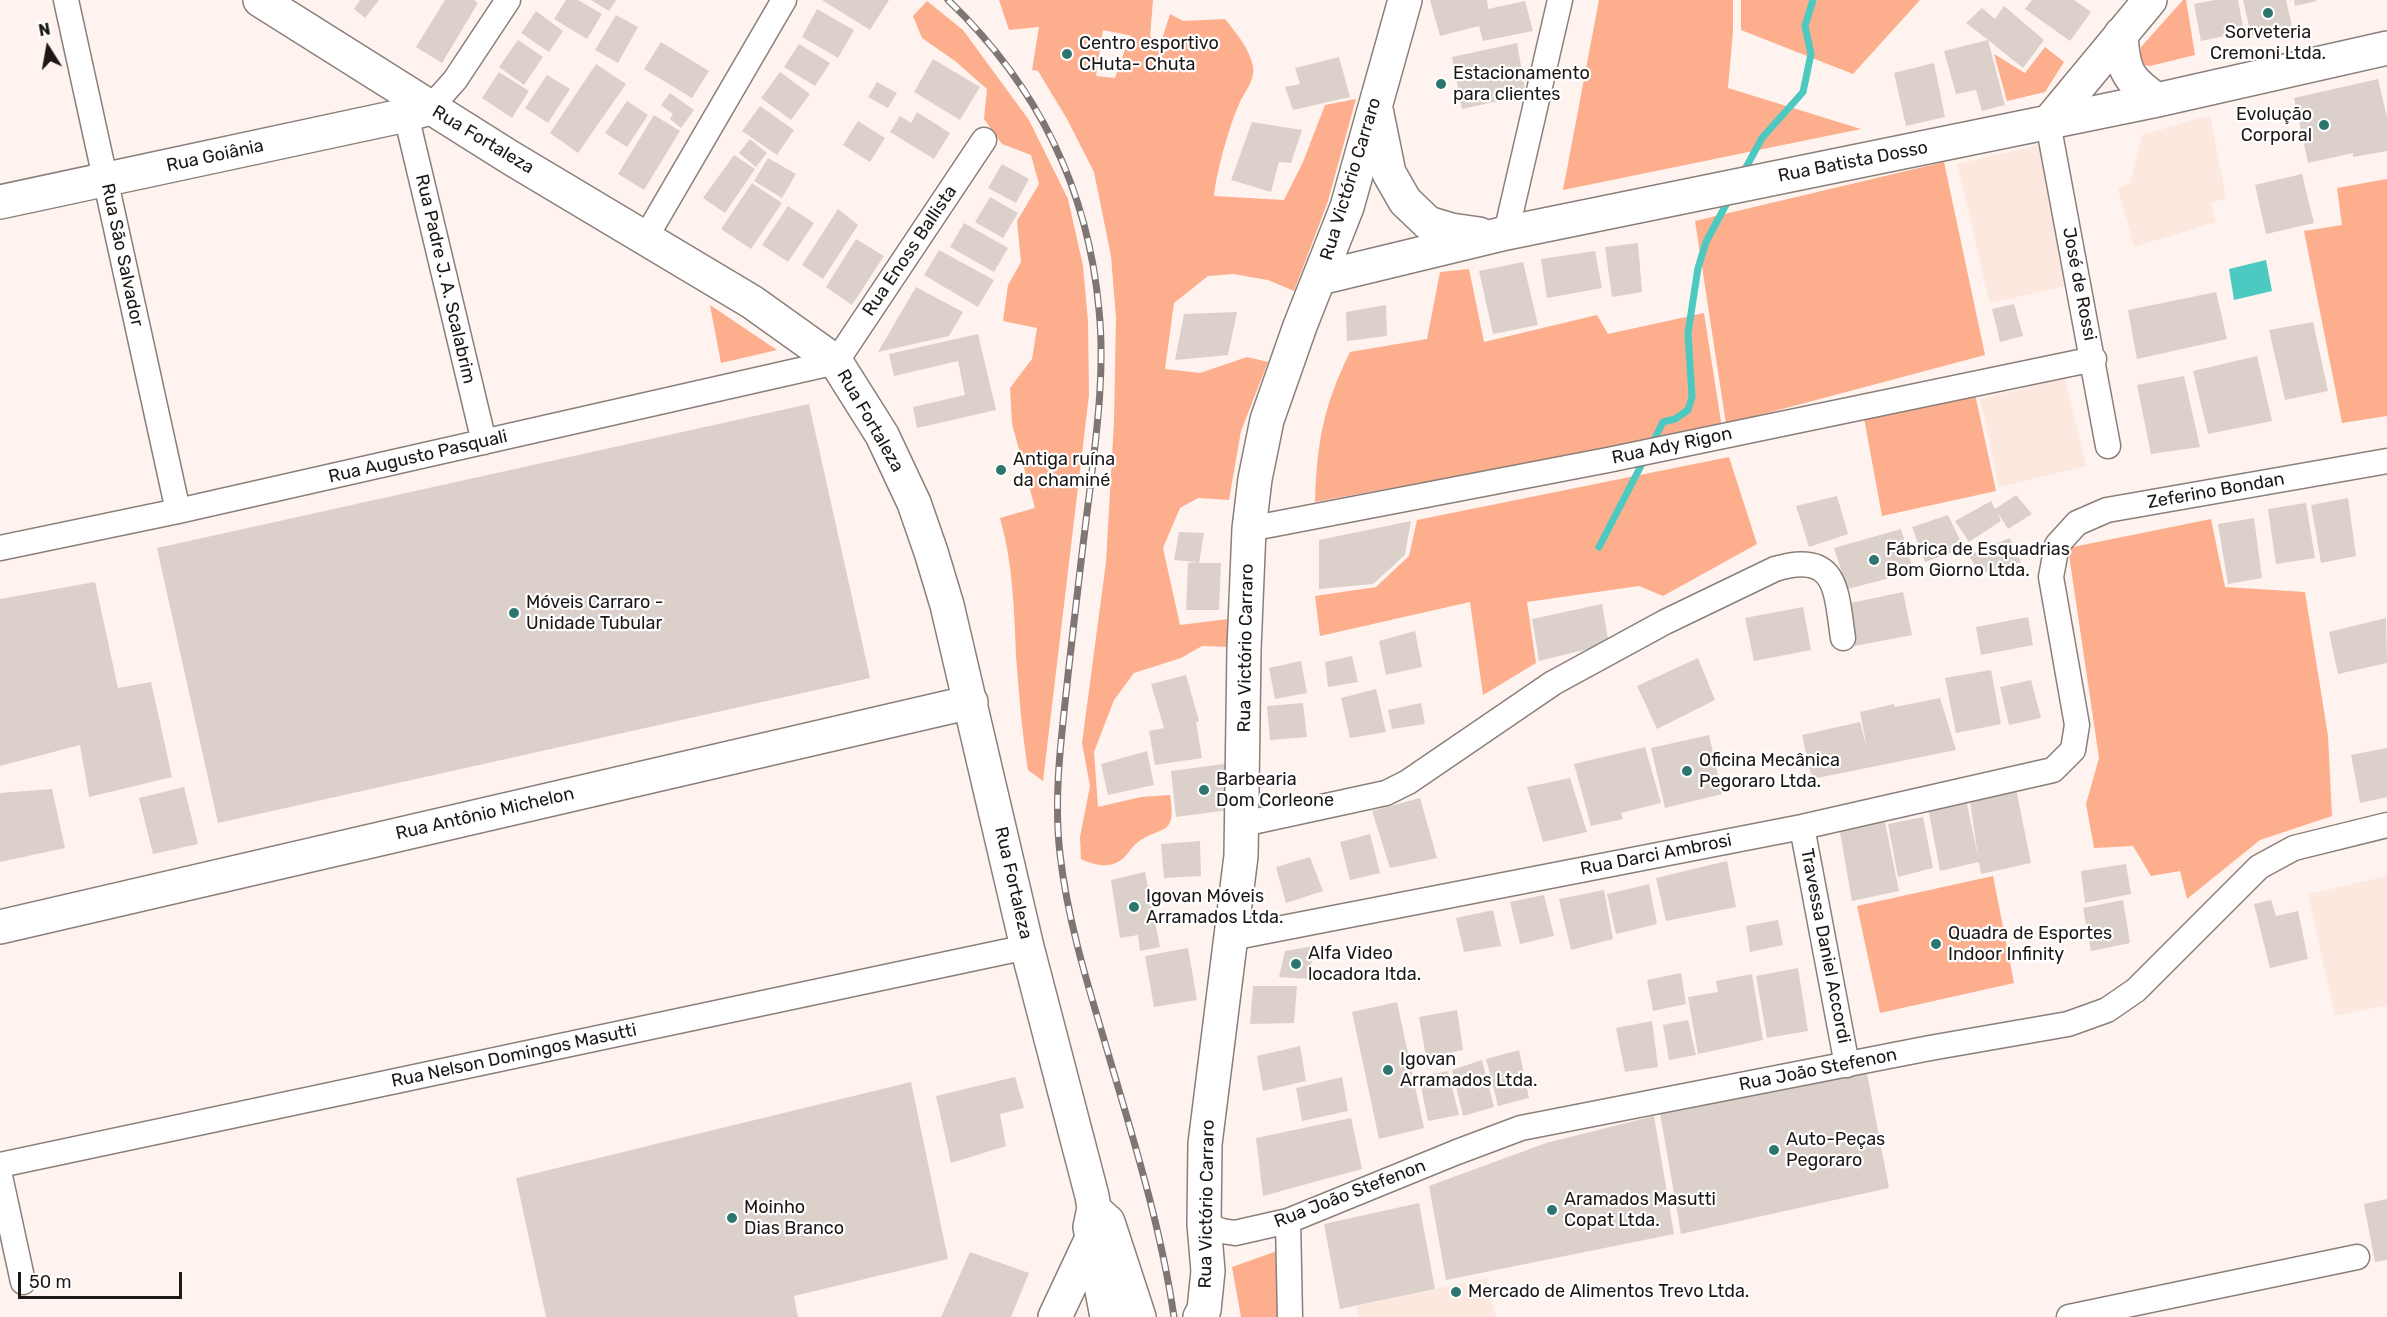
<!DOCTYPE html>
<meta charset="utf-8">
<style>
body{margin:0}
#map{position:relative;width:2387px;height:1317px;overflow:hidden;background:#fef3ef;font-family:Rubik,sans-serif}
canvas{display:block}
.north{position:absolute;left:18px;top:18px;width:60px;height:60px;-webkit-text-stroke:4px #fff;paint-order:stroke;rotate:349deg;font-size:16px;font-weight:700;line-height:24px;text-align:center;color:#1d1816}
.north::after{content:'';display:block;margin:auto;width:21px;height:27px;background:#1d1816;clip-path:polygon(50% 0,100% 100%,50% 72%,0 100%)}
.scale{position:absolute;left:18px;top:1272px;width:164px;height:27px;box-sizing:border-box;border:3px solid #1d1816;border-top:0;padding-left:8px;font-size:18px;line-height:21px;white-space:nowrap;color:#1d1816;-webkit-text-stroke:4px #fff;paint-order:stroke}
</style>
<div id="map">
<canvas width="2387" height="1317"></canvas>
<div class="north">N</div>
<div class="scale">50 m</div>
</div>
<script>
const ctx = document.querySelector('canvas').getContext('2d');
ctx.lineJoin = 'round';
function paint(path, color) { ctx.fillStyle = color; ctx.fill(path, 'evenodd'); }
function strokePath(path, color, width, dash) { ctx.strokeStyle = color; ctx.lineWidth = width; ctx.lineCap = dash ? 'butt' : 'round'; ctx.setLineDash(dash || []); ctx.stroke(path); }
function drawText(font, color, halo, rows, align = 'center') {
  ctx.font = font + ' Rubik,sans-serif'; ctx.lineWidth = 4.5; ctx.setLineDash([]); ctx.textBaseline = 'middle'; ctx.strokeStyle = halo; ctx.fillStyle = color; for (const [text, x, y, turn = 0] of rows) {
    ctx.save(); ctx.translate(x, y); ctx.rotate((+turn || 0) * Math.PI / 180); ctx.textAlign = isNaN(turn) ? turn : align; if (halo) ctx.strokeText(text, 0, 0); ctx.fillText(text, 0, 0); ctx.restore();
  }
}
const built = new Path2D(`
 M 2210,115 L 2226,198 L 2211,203 L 2216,222 L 2134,247 L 2118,189 L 2130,183 L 2142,135 Z
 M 2040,145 L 2074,284 L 1990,303 L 1957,164 Z
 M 2065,378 L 2086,466 L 1999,487 L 1980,399 Z
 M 2387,876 L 2387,1005 L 2335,1016 L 2308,894 Z
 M 1487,1278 L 1496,1317 L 1358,1317 L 1356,1306 Z`);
const green = new Path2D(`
 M 999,0 L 1153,0 L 1150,37 L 1162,39 L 1170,14 L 1183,21 L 1225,19 C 1236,33 1250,49 1253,67 C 1255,81 1245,91 1240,102 C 1230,123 1216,173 1214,196 L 1284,200 L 1303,162 L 1325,105 L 1356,99 L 1328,201 L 1294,291 L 1268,280 L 1233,274 L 1208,276 L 1174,303 L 1165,369 L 1200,373 L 1247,357 L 1268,362 L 1241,431 L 1229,500 L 1198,498 L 1180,508 L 1163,548 L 1180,625 L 1236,618 L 1233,647 L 1202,646 L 1181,658 L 1134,673 L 1114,700 L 1094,752 L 1098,807 L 1141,797 L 1170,795 C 1177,837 1162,825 1138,842 C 1131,847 1128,855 1121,860 C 1109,869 1094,865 1081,859 L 1080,837 L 1090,786 L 1082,743 L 1106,562 L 1114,422 L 1116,318 L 1111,256 L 1094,172 L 1067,119 L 1038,71 L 1032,70 L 1039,27 L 1009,30 ZM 1103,30 L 1133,36 L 1130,36 L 1115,78 L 1096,76 Z
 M 1599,0 L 1733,0 L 1733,31 L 1728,88 L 1861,129 L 1563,190 Z
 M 1741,0 L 1920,0 L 1853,74 L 1741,30 Z
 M 2183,0 L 2186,0 L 2195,55 L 2150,66 L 2144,65 L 2141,60 L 2141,47 Z
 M 927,1 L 963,30 L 1029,120 L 1068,199 L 1083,266 L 1088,321 L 1089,395 L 1043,781 L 1028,770 C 1022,732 1019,694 1016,655 C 1014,609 1013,563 1000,518 L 1035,508 L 1012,424 L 1010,388 L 1032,359 L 1037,328 L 1003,321 L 1008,285 L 1021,262 L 1017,221 L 1039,184 L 1031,155 L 1002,144 L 984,119 L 987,89 L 955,61 L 922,38 L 913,16 Z
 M 2045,47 L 2064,62 L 2045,92 L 2007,101 L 1994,54 L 2025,73 Z
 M 1944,162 L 1985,355 L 1726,424 L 1695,221 Z
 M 2387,179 L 2387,416 L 2342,423 L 2304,231 L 2342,225 L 2337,188 Z
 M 1469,269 L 1484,342 L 1597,315 L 1608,334 L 1704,313 L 1722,428 L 1315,502 C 1317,442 1323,407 1350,352 L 1427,339 L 1440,272 Z
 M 710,305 L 777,350 L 721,363 Z
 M 1975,394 L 1996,491 L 1882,516 L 1864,418 Z
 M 1729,457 L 1757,544 L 1663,596 L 1639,586 L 1527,602 L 1536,663 L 1483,695 L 1470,602 L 1320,636 L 1315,596 L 1376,587 L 1409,556 L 1417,520 Z
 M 2211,519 L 2225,587 L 2305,592 L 2328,736 L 2332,816 L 2260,840 L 2187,899 L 2180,871 L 2151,876 L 2133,846 L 2094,848 L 2086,804 L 2099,758 L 2068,548 Z
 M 1993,876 L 2014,983 L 1880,1013 L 1857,906 Z
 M 1277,1251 L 1280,1317 L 1241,1317 L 1232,1267 Z`);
const water = new Path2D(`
 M 2266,260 L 2272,291 L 2234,300 L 2229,269 Z`);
const stream = new Path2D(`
 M 1743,173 L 1762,138 L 1803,92 L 1811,54 L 1805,26 L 1813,0
 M 1651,446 L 1663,422 L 1675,419 L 1688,410 L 1692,397 L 1688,333 L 1698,268 L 1706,242 L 1729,199
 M 1599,547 L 1645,458`);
const building = new Path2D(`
 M 360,0 L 379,0 L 365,18 L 354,9 Z
 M 445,0 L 474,0 L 478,3 L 442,63 L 416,47 Z
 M 566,0 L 578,0 L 602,14 L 587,39 L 554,19 Z
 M 591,0 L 616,0 L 609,11 Z
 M 822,0 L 889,0 L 870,30 Z
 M 1430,0 L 1487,0 L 1488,9 L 1525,1 L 1533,31 L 1483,41 L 1479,26 L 1440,36 Z
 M 2032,0 L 2074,0 L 2091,12 L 2070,41 L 2025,9 Z
 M 2215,0 L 2238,0 L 2244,32 L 2201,41 L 2194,4 Z
 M 2243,0 L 2286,0 L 2292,26 L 2251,35 Z
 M 2294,0 L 2317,0 L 2317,1 L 2295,6 Z
 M 2004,6 L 2044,40 L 2023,68 L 1988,40 L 2005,105 L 1982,111 L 1976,90 L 1956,94 L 1944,51 L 1988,40 L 1966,23 L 1982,8 L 1995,19 Z
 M 817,9 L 854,30 L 838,58 L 802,37 Z
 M 536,11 L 563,31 L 549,52 L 521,33 Z
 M 616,15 L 638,27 L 618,63 L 595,50 Z
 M 518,40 L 543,57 L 524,85 L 499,67 Z
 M 661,42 L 709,71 L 692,98 L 644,69 Z
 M 1517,43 L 1526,95 L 1462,109 L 1452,57 Z
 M 799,44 L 830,63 L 815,86 L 784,67 Z
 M 1339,57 L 1350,97 L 1293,110 L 1285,87 L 1300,84 L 1295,68 Z
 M 933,59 L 980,87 L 960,120 L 914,92 Z
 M 1934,63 L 1945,117 L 1906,126 L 1894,73 Z
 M 596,64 L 626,84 L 578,153 L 550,133 Z
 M 499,72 L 529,91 L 512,118 L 482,98 Z
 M 780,72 L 810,94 L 791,120 L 761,98 Z
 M 547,75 L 570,89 L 548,123 L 525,108 Z
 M 2378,79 L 2387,117 L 2387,151 L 2353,157 L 2353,153 L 2308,163 L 2294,98 Z
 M 877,82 L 897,93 L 888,108 L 868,97 Z
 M 670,93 L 694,110 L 681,128 L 670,119 L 673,114 L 661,105 Z
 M 627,101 L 648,115 L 627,147 L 605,133 Z
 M 760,106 L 794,130 L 777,155 L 742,131 Z
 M 917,112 L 950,133 L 934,159 L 890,132 L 900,116 L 911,123 Z
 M 654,115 L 680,131 L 644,190 L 618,174 Z
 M 858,121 L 885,138 L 870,162 L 843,145 Z
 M 1252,122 L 1302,130 L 1291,163 L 1279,162 L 1271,192 L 1231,180 Z
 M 750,139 L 767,153 L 756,167 L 739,153 Z
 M 734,155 L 755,169 L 725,213 L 703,198 Z
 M 768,158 L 796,174 L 782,198 L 754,181 Z
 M 1002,164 L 1029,179 L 1016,203 L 988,188 Z
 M 2302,174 L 2314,223 L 2266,234 L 2255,185 Z
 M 752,183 L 782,203 L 751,249 L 721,229 Z
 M 990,197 L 1018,213 L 1003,238 L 975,222 Z
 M 788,206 L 814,223 L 788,262 L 762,245 Z
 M 838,209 L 858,225 L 823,279 L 802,265 Z
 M 964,223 L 1008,248 L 994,272 L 950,247 Z
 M 856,239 L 884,256 L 852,305 L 826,287 Z
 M 1638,243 L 1642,292 L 1612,297 L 1605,247 Z
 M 939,250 L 994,280 L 978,307 L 924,275 Z
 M 1595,251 L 1602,288 L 1547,298 L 1541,259 Z
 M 1523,262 L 1538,325 L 1493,334 L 1479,271 Z
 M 916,287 L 963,312 L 949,336 L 878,352 Z
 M 2216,292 L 2227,339 L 2137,359 L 2128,310 Z
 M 2014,304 L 2023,336 L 2000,342 L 1992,309 Z
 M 1386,305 L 1387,336 L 1347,341 L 1346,312 Z
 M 1237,312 L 1228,355 L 1175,360 L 1184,314 Z
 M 2313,322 L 2328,391 L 2285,400 L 2269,330 Z
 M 978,334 L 996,410 L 917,428 L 913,407 L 965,395 L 958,361 L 894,376 L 889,354 Z
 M 2257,356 L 2272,421 L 2208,434 L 2193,371 Z
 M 2184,376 L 2200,447 L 2151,454 L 2137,385 Z
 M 809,404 L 870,678 L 218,823 L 157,548 Z
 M 2016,495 L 2032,514 L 2008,529 L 1998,513 L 2001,521 L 1969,542 L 1955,521 L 1991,501 L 1995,509 Z
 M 1837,496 L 1848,534 L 1809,547 L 1796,506 Z
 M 2348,498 L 2356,556 L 2321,563 L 2311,505 Z
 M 2306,503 L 2315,558 L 2276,564 L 2268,509 Z
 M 1948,515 L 1964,548 L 1925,562 L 1912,527 Z
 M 2254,518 L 2262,578 L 2228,584 L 2218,524 Z
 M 1411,521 L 1405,555 L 1373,584 L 1319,589 L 1319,540 Z
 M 1901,529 L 1914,572 L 1847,589 L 1834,548 Z
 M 1179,532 L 1204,533 L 1199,563 L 1221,563 L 1219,610 L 1186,610 L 1188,563 L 1197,562 L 1174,560 Z
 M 2010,538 L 2021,562 L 1979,574 L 1969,555 Z
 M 95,582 L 118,688 L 151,682 L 172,777 L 89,797 L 80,745 L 0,766 L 0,599 Z
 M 1903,592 L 1912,635 L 1855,646 L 1846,604 Z
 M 1602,604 L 1609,644 L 1539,661 L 1532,619 Z
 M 1803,607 L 1811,650 L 1754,661 L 1745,618 Z
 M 2028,617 L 2033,645 L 1981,655 L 1976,627 Z
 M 2386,618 L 2387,663 L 2338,674 L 2329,632 Z
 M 1415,631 L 1422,667 L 1386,675 L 1379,641 Z
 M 1352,656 L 1358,682 L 1328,687 L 1325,662 Z
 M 1698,658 L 1715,700 L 1657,729 L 1637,686 Z
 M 1301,661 L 1307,693 L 1275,699 L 1269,668 Z
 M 1991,670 L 2001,724 L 1956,733 L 1945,678 Z
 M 1186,675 L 1199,721 L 1196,722 L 1202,758 L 1155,765 L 1149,731 L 1164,728 L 1151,684 Z
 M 2031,680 L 2041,718 L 2009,725 L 2000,687 Z
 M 1376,689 L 1386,732 L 1350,738 L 1341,698 Z
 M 1940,698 L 1956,750 L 1812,779 L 1802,735 L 1860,722 L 1867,748 L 1860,712 L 1894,704 L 1895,707 Z
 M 1303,703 L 1307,737 L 1270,740 L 1267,706 Z
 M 1421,703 L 1425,724 L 1392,729 L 1388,710 Z
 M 1709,735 L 1722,794 L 1665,808 L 1651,748 Z
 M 1645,747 L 1661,803 L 1621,813 L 1623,819 L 1591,826 L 1574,764 Z
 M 2387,748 L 2387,797 L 2360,803 L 2351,755 Z
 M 1147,751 L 1154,785 L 1108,795 L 1101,764 Z
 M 1231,763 L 1236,809 L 1176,817 L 1171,771 Z
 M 1570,778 L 1587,832 L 1543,842 L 1527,787 Z
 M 2015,784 L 2031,863 L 1981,874 L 1979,862 L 1940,871 L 1927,802 L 1965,794 L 1978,857 L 1969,795 Z
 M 184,787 L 198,844 L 153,854 L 139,798 Z
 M 52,789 L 65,848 L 0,862 L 0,793 Z
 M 1420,798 L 1437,858 L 1390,868 L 1372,811 Z
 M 1923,817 L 1933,868 L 1898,877 L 1888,824 Z
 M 1885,822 L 1899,891 L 1852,901 L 1840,832 Z
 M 1370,834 L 1380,873 L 1350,880 L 1340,842 Z
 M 1200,841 L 1201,876 L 1164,878 L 1161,844 Z
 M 1310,857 L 1323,891 L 1286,903 L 1276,867 Z
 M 1727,861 L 1736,907 L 1666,921 L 1656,878 Z
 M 2126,864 L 2131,894 L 2085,903 L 2081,871 Z
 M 1145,872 L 1160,947 L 1140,951 L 1138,935 L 1120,938 L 1111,880 Z
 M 1649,884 L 1657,924 L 1616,934 L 1607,894 Z
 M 1604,890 L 1613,939 L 1571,950 L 1559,899 Z
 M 1544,895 L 1554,936 L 1520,944 L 1510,902 Z
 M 2123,900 L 2130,943 L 2091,951 L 2083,908 Z
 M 2271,900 L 2276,916 L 2298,911 L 2308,959 L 2270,968 L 2254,904 Z
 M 1493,910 L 1501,946 L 1464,952 L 1456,918 Z
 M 1778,920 L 1783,945 L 1750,952 L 1746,926 Z
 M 1313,946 L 1310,979 L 1279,977 L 1285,951 Z
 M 1188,948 L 1197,1000 L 1154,1007 L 1145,956 Z
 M 1798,968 L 1808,1031 L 1767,1038 L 1756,976 Z
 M 1681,973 L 1686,1004 L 1653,1011 L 1647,980 Z
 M 1752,974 L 1763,1040 L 1698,1054 L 1688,997 L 1718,992 L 1716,981 Z
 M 1253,986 L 1297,986 L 1294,1023 L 1250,1024 Z
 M 1397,1002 L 1424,1128 L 1379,1139 L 1352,1012 Z
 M 1457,1010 L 1463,1050 L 1426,1057 L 1419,1017 Z
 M 1688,1020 L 1696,1055 L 1669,1060 L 1663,1025 Z
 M 1652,1021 L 1658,1067 L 1625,1072 L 1616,1028 Z
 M 1300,1046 L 1306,1081 L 1263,1091 L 1257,1056 Z
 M 1519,1050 L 1529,1098 L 1498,1106 L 1486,1059 Z
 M 1482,1060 L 1494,1107 L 1463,1116 L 1452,1070 Z
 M 1866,1068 L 1889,1188 L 1681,1234 L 1660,1113 Z
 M 1448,1071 L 1459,1115 L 1428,1121 L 1419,1077 Z
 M 1015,1077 L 1024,1108 L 1000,1114 L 1006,1146 L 951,1163 L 936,1096 Z
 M 1342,1077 L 1348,1111 L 1302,1121 L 1296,1088 Z
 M 911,1082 L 948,1259 L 794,1296 L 798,1317 L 546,1317 L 516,1178 Z
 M 1654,1116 L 1674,1234 L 1446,1280 L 1429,1186 L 1546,1143 Z
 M 1351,1118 L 1362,1169 L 1263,1196 L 1256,1138 Z
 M 2387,1199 L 2387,1260 L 2375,1262 L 2364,1204 Z
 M 1419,1203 L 1435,1289 L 1340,1309 L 1324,1224 Z
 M 970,1252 L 1029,1273 L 1011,1317 L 941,1317 Z`);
const street = new Path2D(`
 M 66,0 L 178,511
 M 430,108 L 455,80 L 508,0
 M 406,115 L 484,442
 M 2048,123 L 2108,446
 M 1506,233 L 1560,0
 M 646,237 L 784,0
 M 1249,529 L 1608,460 L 2094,359
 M 0,548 L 178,511 L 836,362 L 984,140
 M 1243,824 L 1386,793 L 1408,782 L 1553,683 L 1665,622 L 1775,569 C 1838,550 1836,591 1843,638
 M 1802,827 L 1847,1065
 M 1231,938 L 1802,827 L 2053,770 L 2073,750 L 2077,725 L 2051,577 L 2057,545 L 2077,523 L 2107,510 L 2387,461
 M 0,1165 L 1027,947
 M 0,1176 L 23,1282
 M 1288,1221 L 1290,1317
 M 1204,1224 L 1222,1231 L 1235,1233 L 1288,1221 L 1457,1152 L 1521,1128 L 1930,1048 L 2068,1024 L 2107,1010 L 2136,990 L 2259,867 L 2294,848 L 2387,825
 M 2069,1317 L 2357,1257`);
const secondary = new Path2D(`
 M 260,0 L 511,158 L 752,302 L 836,362 L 882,435 L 914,503 L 931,552 L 947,605 L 1027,947 L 1092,1196 L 1094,1208 L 1090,1227 L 1107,1317
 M 2121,34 C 2123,71 2127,79 2157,100
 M 1376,109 L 1389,173 L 1405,201 L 1428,223 L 1451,230 L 1479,234
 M 2048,123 L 2150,0
 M 0,202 L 406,115 L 430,108
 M 1320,278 L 1506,233 L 2157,100 L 2387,48
 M 0,927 L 971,702
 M 1097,1212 L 1108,1222 L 1139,1317
 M 1055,1317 L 1092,1238
 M 1200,1317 L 1204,1310 L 1208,1271 L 1204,1224 L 1205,1144 L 1241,856 L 1244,649 L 1249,529 L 1255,479 L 1267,420 L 1300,326 L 1347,207 L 1405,0`);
const rail = new Path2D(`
 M 948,0 C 1037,85 1088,187 1099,310 C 1105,369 1097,430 1090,489 C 1082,551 1075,613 1068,675 C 1062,734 1053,794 1060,854 C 1067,916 1085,976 1103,1036 C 1130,1129 1160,1221 1174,1317`);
const markers = [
 [2268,13,6,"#2d7670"],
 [1067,54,6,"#2d7670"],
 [1441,84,6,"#2d7670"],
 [2324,125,6,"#2d7670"],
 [1001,470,6,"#2d7670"],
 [1874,560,6,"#2d7670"],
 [514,613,6,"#2d7670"],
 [1687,771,6,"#2d7670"],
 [1204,790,6,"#2d7670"],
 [1134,907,6,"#2d7670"],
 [1936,944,6,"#2d7670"],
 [1296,964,6,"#2d7670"],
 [1388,1070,6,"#2d7670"],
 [1774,1150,6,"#2d7670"],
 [1552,1210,6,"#2d7670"],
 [732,1218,6,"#2d7670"],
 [1456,1292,6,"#2d7670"]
];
const poiNames = [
 ["Sorveteria",2268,33,"center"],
 ["Cremoni Ltda.",2268,54,"center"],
 ["Centro esportivo",1079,44],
 ["CHuta- Chuta",1079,65],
 ["Estacionamento",1453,74],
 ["para clientes",1453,95],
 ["Evolução",2312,115,"right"],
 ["Corporal",2312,136,"right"],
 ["Antiga ruína",1013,460],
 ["da chaminé",1013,481],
 ["Fábrica de Esquadrias",1886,550],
 ["Bom Giorno Ltda.",1886,571],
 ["Móveis Carraro -",526,603],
 ["Unidade Tubular",526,624],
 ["Oficina Mecânica",1699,761],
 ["Pegoraro Ltda.",1699,782],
 ["Barbearia",1216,780],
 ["Dom Corleone",1216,801],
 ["Igovan Móveis",1146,897],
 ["Arramados Ltda.",1146,918],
 ["Quadra de Esportes",1948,934],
 ["Indoor Infinity",1948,955],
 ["Alfa Video",1308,954],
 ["locadora ltda.",1308,975],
 ["Igovan",1400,1060],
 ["Arramados Ltda.",1400,1081],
 ["Auto-Peças",1786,1140],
 ["Pegoraro",1786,1161],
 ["Aramados Masutti",1564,1200],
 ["Copat Ltda.",1564,1221],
 ["Moinho",744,1208],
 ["Dias Branco",744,1229],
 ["Mercado de Alimentos Trevo Ltda.",1468,1292]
];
const streetNames = [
 ["Rua Fortaleza",483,140,31],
 ["Rua Goiânia",215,156,-12],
 ["Rua Batista Dosso",1853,162,-11],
 ["Rua Victório Carraro",1351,179,-73],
 ["Rua Enoss Ballista",910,251,-56],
 ["Rua São Salvador",122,255,78],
 ["Rua Padre J. A. Scalabrim",445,279,77],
 ["José de Rossi",2079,284,79],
 ["Rua Fortaleza",870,421,60],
 ["Rua Ady Rigon",1672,446,-12],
 ["Rua Augusto Pasquali",418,457,-13],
 ["Zeferino Bondan",2216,491,-10],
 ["Rua Victório Carraro",1246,648,-89],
 ["Rua Antônio Michelon",485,814,-13],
 ["Rua Darci Ambrosi",1656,855,-11],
 ["Rua Fortaleza",1013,883,77],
 ["Travessa Daniel Accordi",1825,946,79],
 ["Rua Nelson Domingos Masutti",514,1056,-12],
 ["Rua João Stefenon",1818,1070,-11],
 ["Rua João Stefenon",1350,1194,-21],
 ["Rua Victório Carraro",1207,1204,-89]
];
paint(built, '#fde8df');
paint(green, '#fdae8c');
paint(water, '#4cc9c1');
strokePath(stream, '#4cc9c1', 7);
paint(building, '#dcd0ca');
strokePath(street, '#8a7f7a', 27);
strokePath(secondary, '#8a7f7a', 36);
strokePath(street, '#fff', 24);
strokePath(secondary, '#fff', 33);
strokePath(rail, '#7e7674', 7);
strokePath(rail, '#fff', 4.5, [14]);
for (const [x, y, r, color] of markers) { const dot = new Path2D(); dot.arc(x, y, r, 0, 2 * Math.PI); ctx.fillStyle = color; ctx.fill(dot); strokePath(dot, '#fff', 2); }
drawText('18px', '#1d1816', '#fff', poiNames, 'left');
drawText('18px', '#1d1816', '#fff', streetNames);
</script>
